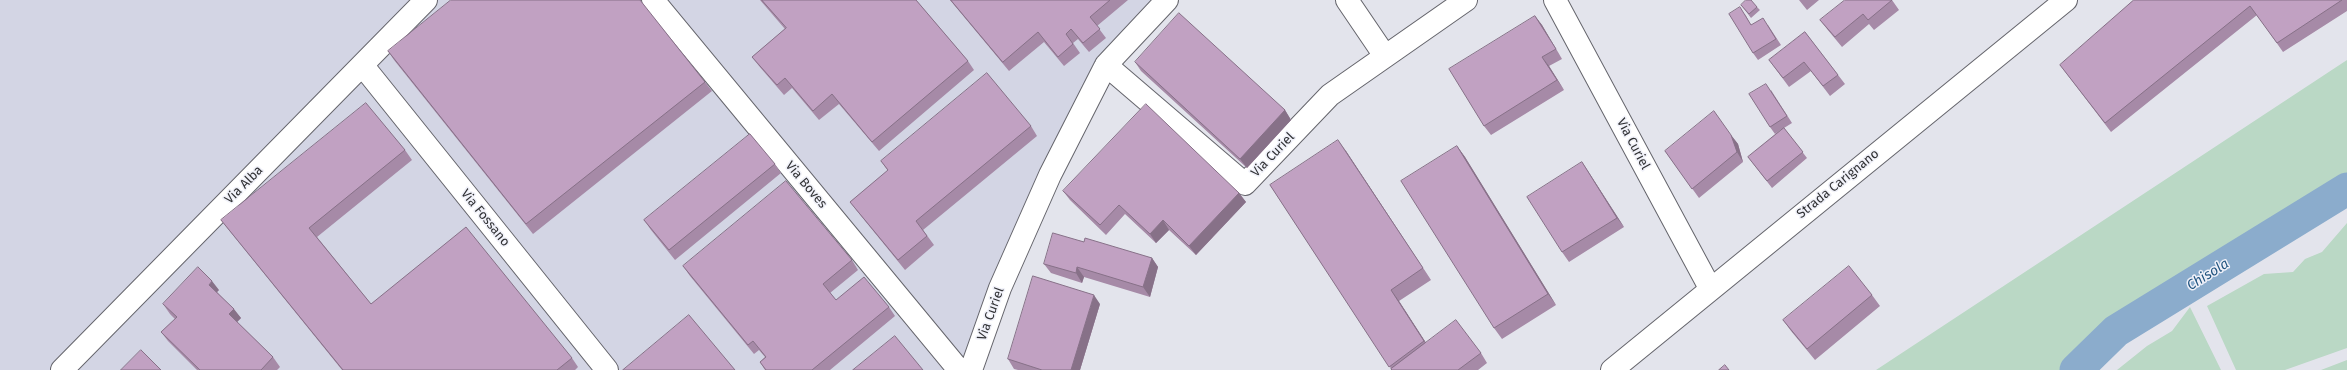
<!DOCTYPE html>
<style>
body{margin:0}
canvas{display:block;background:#e3e4ec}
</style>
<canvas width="2347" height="370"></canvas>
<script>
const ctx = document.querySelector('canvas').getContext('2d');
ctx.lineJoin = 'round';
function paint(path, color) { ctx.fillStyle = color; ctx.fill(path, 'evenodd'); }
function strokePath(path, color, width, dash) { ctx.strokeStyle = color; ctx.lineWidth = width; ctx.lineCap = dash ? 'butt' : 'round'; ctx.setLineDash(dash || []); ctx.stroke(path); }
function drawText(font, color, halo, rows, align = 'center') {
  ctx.font = font + ' "Fira Sans",sans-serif'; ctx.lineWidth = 3; ctx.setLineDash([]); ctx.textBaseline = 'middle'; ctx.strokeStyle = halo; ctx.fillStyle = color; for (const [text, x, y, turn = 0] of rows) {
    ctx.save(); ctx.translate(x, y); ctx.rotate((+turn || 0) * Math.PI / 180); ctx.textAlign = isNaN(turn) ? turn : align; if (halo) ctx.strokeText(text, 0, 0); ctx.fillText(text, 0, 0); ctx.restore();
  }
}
const built = new Path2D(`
 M 0,0 L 1167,0 L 1106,65 L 971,370 L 0,370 Z`);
const green = new Path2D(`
 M 2347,60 L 2347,189 L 2116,331 L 2076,370 L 1876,370 Z
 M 2347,223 L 2347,348 L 2285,370 L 2236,370 L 2207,306 L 2264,274 L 2293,272 L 2305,259 L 2322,252 Z
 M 2190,307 L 2221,370 L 2117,370 L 2147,346 L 2172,331 Z
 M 2347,360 L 2347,370 L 2321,370 Z`);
const river = new Path2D(`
 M 2076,370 L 2116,331 L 2347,189`);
const minor = new Path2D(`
 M 653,0 L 959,370
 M 1347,0 L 1385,56
 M 1555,0 L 1710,288
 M 1106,65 L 1245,184 L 1330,95 L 1466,0
 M 363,66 L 607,370
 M 62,370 L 426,0
 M 971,370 L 1000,288 L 1050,175 L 1106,65 L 1167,0`);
const major = new Path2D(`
 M 1612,370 L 2066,0`);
const wall = new Path2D(`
 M 760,0 L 916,0 L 968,61 L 974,70 L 879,151 L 839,104 L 819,120 L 792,88 L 784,95 L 759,66 L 752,57 L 785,29 Z
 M 950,0 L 1128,0 L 1097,26 L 1106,38 L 1089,52 L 1078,39 L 1073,43 L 1080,53 L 1064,66 L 1044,42 L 1009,71 Z
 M 1799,0 L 1819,0 L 1807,10 Z
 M 1892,0 L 1899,10 L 1874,30 L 1869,24 L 1842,47 L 1827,29 L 1820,20 Z
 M 2134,0 L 2347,0 L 2347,11 L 2283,52 L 2257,15 L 2111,132 L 2060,65 Z
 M 1741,5 L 1757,7 L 1760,10 L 1751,18 Z
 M 1745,14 L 1751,25 L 1768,25 L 1781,45 L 1758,60 L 1753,53 Z
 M 1535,16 L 1542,25 L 1562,59 L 1549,66 L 1564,90 L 1491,135 L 1484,126 Z
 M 1805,32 L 1845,84 L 1830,96 L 1811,71 L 1789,87 L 1769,60 Z
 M 388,51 L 705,82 L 712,91 L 533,234 L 394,60 Z
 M 1135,62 L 1285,110 L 1291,120 L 1247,168 L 1141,71 Z
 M 1771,90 L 1792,123 L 1784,128 L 1807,158 L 1772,188 L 1748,157 L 1783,128 L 1775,134 L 1770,127 Z
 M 1031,126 L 1037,136 L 923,230 L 934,245 L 905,270 L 857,211 L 850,202 L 888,171 L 881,161 Z
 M 1731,135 L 1738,144 L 1743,162 L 1699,198 L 1665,151 Z
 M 1457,146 L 1465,157 L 1556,305 L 1502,339 L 1494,328 Z
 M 405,150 L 412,160 L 317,237 L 371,304 L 572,358 L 578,367 L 575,370 L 342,370 L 228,229 L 221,220 Z
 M 1346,151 L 1431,280 L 1399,301 L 1426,343 L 1481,353 L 1487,363 L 1478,370 L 1392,370 L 1270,185 Z
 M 1582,162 L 1624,227 L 1569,262 L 1562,252 Z
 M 775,164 L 781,173 L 675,260 L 651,230 L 644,220 Z
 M 1063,191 L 1239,193 L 1246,202 L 1196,255 L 1169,230 L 1156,243 L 1125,214 L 1106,235 L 1070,200 Z
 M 1084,242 L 1152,258 L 1158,267 L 1150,297 L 1084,277 L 1082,283 L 1051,273 L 1044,264 Z
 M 852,260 L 858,270 L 830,293 L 836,300 L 889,307 L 895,316 L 830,370 L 765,370 L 760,362 L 765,357 L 759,350 L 754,354 L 690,276 L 683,266 Z
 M 219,290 L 217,292 L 241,318 L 237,322 L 273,357 L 280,367 L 277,370 L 197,370 L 168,341 L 161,332 L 175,319 L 170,314 L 163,304 Z
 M 1872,295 L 1880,306 L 1815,360 L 1791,331 L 1783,320 Z
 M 1100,304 L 1080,370 L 1018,370 L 1014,369 L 1008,359 Z`);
const shadedWall = new Path2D(`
 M 1535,16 L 1542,25 L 1562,59 L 1556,49 Z
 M 1542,57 L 1549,66 L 1564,90 L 1557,80 Z
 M 1285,110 L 1291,120 L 1247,168 L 1240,159 Z
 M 1731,135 L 1738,144 L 1743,162 L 1737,152 Z
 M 1338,140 L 1346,151 L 1431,280 L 1423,268 Z
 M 1457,146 L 1465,157 L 1556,305 L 1548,294 Z
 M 1582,162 L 1588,171 L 1624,227 L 1617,218 Z
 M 1239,193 L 1246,202 L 1196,255 L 1189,246 Z
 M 1163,220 L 1169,230 L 1156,243 L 1150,234 Z
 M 1152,258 L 1158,267 L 1150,297 L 1143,287 Z
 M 1077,267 L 1084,277 L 1082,283 L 1076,273 Z
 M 212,281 L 219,290 L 215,294 L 209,285 Z
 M 1391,290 L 1399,301 L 1432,352 L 1424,341 Z
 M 1094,295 L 1100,304 L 1080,370 L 1071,370 Z
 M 234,309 L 241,318 L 235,324 L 229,314 Z`);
const building = new Path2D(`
 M 451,0 L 640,0 L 705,82 L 526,224 L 388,51 Z
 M 762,0 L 916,0 L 968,61 L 872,142 L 832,94 L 813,111 L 785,78 L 777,85 L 752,57 L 786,28 Z
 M 951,0 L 1110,0 L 1090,17 L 1100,29 L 1083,43 L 1071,29 L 1066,34 L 1073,44 L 1058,57 L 1038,32 L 1003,62 Z
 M 1746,0 L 1751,0 L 1757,7 L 1749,14 L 1741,5 Z
 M 1845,0 L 1892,0 L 1868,20 L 1863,14 L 1835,37 L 1820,20 Z
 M 2134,0 L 2342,0 L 2277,43 L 2250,6 L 2105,123 L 2060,65 Z
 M 1740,7 L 1751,25 L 1763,18 L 1776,39 L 1753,53 L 1729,14 Z
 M 1179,13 L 1285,110 L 1240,159 L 1135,62 Z
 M 1535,16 L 1556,49 L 1542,57 L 1557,80 L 1484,126 L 1449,69 Z
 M 1805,32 L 1838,75 L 1823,86 L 1804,62 L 1783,78 L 1769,60 Z
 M 987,73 L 1031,126 L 916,221 L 927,236 L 898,260 L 850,202 L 888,170 L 881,161 Z
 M 1766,84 L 1787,116 L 1770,127 L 1749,94 Z
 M 366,103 L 405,150 L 309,228 L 371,304 L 466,227 L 572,358 L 557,370 L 343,370 L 221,220 Z
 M 1146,104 L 1239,193 L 1189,246 L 1163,220 L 1150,234 L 1119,205 L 1100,225 L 1063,191 Z
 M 1714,111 L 1731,135 L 1737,152 L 1692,189 L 1665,151 Z
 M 1784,128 L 1803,152 L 1767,181 L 1748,157 Z
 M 750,134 L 775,164 L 669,250 L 644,220 Z
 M 1338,140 L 1423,268 L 1391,290 L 1424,341 L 1389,367 L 1270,185 Z
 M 1457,146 L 1548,294 L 1494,328 L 1401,181 Z
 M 1582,162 L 1617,218 L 1562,252 L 1527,197 Z
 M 786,181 L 852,260 L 823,284 L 836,300 L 864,277 L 889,307 L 812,370 L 766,370 L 760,362 L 766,357 L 753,341 L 748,345 L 683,266 Z
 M 1053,233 L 1084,242 L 1085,238 L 1152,258 L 1143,287 L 1077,267 L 1076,273 L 1044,264 Z
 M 1849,266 L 1872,295 L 1807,349 L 1783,320 Z
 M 198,267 L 212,281 L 209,285 L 234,309 L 229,314 L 273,357 L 261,370 L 200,370 L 161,332 L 177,317 L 163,304 Z
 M 1033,276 L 1094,295 L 1071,370 L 1042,370 L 1008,359 Z
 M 689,315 L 735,370 L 623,370 Z
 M 1456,320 L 1481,353 L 1458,370 L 1392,370 L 1391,369 Z
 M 895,336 L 923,370 L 853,370 Z
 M 141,350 L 161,370 L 121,370 Z
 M 1725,365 L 1729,370 L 1719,370 Z`);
const streetNames = [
 ["Via Curiel",1633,144,62],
 ["Via Curiel",1273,155,-46],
 ["Strada Carignano",1838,184,-39],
 ["Via Alba",244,185,-45],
 ["Via Boves",806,185,50],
 ["Via Fossano",485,218,51],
 ["Via Curiel",991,314,-70]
];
const waterNames = [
 ["Chisola",2208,275,-32]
];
paint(built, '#d3d5e4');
paint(green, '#bad8c5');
strokePath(river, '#8baccc', 33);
strokePath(minor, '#65656c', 24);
strokePath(major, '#65656c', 24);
strokePath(minor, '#fff', 22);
strokePath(major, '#fff', 22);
paint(wall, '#a68aa7');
paint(shadedWall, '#877188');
paint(building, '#c1a1c2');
strokePath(building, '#877188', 1);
drawText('13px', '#303134', '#f0f1f9', streetNames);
drawText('italic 14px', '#225580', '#f0f1f9', waterNames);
</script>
